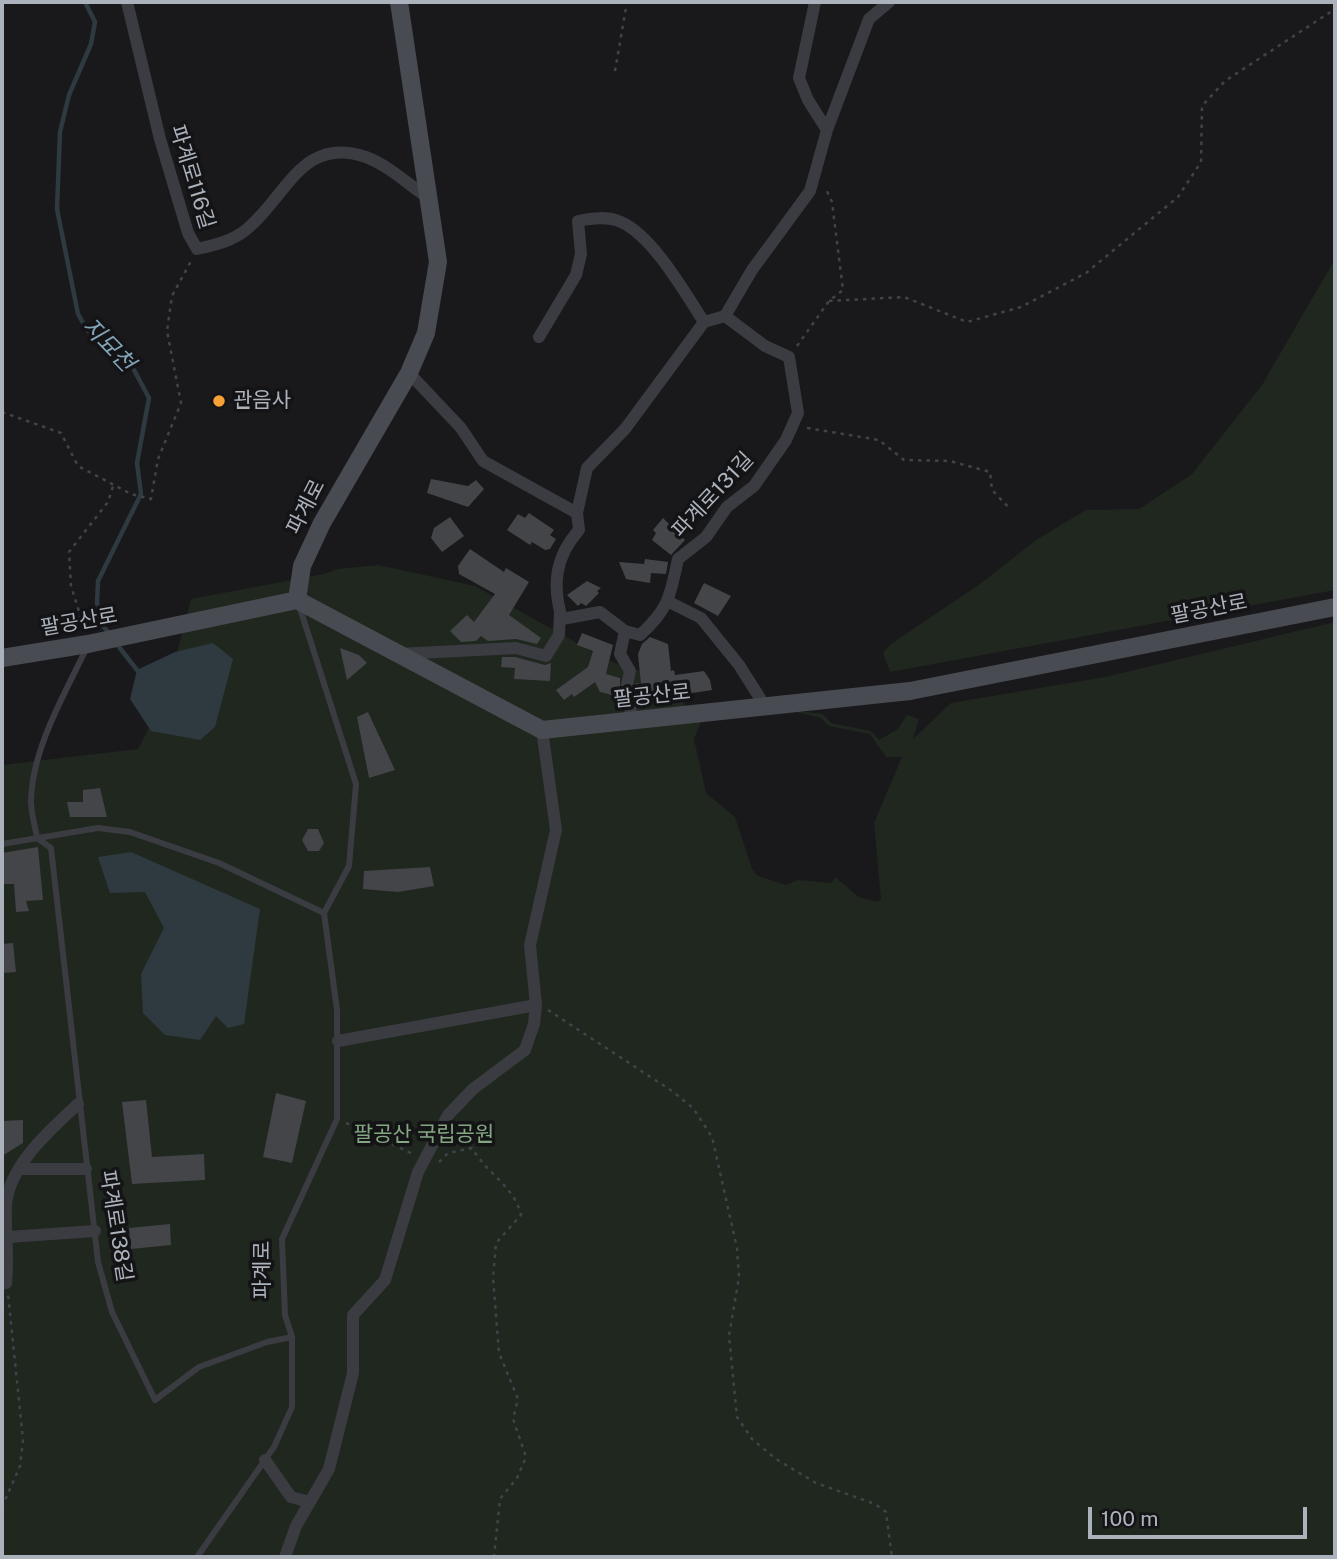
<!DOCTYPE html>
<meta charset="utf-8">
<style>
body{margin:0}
#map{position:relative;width:1337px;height:1559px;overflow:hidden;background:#19191c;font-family:"Public Sans",sans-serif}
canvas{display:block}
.frame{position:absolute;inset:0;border:4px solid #abb2bb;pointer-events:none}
.scale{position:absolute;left:1088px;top:1507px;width:219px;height:32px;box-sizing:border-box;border:4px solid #abb2bb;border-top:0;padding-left:9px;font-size:21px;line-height:24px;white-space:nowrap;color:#abb2bb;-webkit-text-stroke:5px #141417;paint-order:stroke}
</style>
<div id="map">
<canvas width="1337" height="1559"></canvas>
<div class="frame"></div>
<div class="scale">100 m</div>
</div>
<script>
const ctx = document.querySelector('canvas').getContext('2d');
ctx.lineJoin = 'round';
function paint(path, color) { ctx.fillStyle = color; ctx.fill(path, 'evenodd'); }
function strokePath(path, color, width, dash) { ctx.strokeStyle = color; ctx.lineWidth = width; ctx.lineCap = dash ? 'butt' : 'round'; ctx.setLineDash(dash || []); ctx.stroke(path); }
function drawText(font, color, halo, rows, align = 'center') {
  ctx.font = font + ' "Public Sans","Noto Sans KR",sans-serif'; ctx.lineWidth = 7; ctx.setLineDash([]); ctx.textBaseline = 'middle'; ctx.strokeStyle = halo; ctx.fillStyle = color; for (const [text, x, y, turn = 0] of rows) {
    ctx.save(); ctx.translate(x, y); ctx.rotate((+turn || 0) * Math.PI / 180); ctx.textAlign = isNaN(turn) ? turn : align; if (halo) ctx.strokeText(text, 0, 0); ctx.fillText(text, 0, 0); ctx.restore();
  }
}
const green = new Path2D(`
 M 1335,259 L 1335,590 L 890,672 L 883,653 L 891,644 L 980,584 L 1036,540 L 1086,510 L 1139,509 L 1192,474 L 1262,385 Z
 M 378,565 L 475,586 L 602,657 L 622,666 L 672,679 L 687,710 L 701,722 L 694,739 L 706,793 L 735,817 L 752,869 L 758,876 L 786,885 L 798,880 L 832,883 L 835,877 L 859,897 L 878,902 L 881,899 L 874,823 L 902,757 L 886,757 L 870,734 L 829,726 L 821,718 L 789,710 L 823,714 L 831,723 L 871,731 L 879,740 L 898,729 L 907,715 L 919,719 L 913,739 L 951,703 L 1105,677 L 1335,622 L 1335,1557 L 2,1557 L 2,765 L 138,749 C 165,701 178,651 191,599 L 324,574 L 338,569 Z`);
const water = new Path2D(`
 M 213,643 L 233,659 L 215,727 L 200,740 L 151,731 L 130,699 L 137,670 L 175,652 Z
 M 131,852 L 260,909 L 244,1024 L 228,1028 L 216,1016 L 200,1040 L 165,1035 L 143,1013 L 141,974 L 164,928 L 145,892 L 110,893 L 98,857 Z`);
const stream = new Path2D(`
 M 85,2 L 95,22 L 91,44 L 69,95 L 60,132 L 57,209 L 78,314 L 87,330 L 133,368 L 149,398 L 137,463 L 141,494 L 98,581 L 97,603 L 102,625 L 109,633
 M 116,643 L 137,670`);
const building = new Path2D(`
 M 431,479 L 468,486 L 476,480 L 484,489 L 468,507 L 427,493 Z
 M 529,513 L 554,530 L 550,535 L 556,539 L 550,549 L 545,550 L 532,542 L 530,545 L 507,530 L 518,514 L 525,518 Z
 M 450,517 L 464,536 L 442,552 L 431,538 L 434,528 Z
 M 663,518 L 685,540 L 671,555 L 652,540 L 656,533 L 653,530 Z
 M 470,549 L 504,572 L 506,568 L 529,582 L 509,615 L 541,638 L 537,644 L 516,639 L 488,641 L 481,636 L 476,641 L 461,642 L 450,631 L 467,615 L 474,622 L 495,594 L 459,574 L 458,566 Z
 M 645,559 L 668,562 L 666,574 L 651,573 L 650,583 L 626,579 L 619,562 L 644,564 Z
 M 587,581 L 601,588 L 597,591 L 599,593 L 586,606 L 581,603 L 578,606 L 567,595 Z
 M 704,583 L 731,596 L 718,616 L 694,603 Z
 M 582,633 L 613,645 L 606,674 L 620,678 L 620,697 L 600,692 L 595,682 L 574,697 L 572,694 L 564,700 L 556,690 L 588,667 L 593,651 L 577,645 Z
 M 650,637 L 668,644 L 671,671 L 674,670 L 675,675 L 704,671 L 710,680 L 712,690 L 673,696 L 637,697 L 636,683 L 641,684 L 638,654 L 642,644 Z
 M 340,648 L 359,655 L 367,663 L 347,680 Z
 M 502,657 L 515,657 L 545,665 L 551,663 L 550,681 L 514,679 L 515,668 L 501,667 Z
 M 368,712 L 395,770 L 369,778 L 357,717 Z
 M 100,788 L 107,817 L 70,817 L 67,802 L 83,802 L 83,790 Z
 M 308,829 L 318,829 L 324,843 L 319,851 L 308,851 L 302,840 Z
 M 38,847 L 43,900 L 26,901 L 29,911 L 16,912 L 14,884 L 2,884 L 2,853 Z
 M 430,867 L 434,886 L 398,892 L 363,889 L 364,871 Z
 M 13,943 L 16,972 L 2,973 L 2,944 Z
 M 276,1093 L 306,1101 L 292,1163 L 263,1157 Z
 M 146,1100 L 152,1157 L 204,1154 L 205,1180 L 132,1184 L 122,1102 Z
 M 23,1120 L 23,1143 L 2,1156 L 2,1121 Z
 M 170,1224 L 171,1245 L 131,1249 L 129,1228 Z`);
const path = new Path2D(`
 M 615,71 L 627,2
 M 829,301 L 904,297 L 967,322 L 1021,307 L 1086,273 L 1178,197 L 1201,162 L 1202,106 L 1225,81 L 1335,9
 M 797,346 L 829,301 L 843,290 L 832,202 L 825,187
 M 2,412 L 61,433 L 78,466 L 131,494 L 151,499 L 158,459 L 181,403 L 167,331 L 172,296 L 191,261
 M 807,428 L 879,440 L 904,460 L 950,461 L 990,472 L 992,490 L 1011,510
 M 84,627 L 71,586 L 69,552 L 108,502 L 114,483
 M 548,1010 L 672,1091 L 693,1108 L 712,1137 L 737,1248 L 739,1277 L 729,1336 L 737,1417 L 752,1439 L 776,1459 L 816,1483 L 875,1504 L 886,1512 L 892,1557
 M 346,1123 L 413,1154
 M 439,1162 L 448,1153 L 472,1148 C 487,1174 514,1186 521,1215 L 496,1243 L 493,1278 L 499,1353 L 518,1399 L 513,1419 L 526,1457 L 517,1478 L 500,1499 L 494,1557
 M 2,1507 L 20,1466 L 23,1440 L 8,1294`);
const lane = new Path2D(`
 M 87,647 C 65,694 32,748 31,801 C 31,813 35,826 37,838 L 51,848 L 98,1262 L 112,1312 L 155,1400 L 199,1367 L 267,1342 L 292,1337
 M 2,844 L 98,828 L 130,832 L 219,863 L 324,913
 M 197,1557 L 274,1447 L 292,1407 L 292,1337 L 285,1315 L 282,1239 L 337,1119 L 337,1010 L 324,913 L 349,866 L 356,784 L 299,605`);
const street = new Path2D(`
 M 127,2 L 160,139 L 188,233 L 197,249 C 215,245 233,241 247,229 C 287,196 302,135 366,157 C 388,165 410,186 430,199
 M 827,130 L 869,19 L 889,2
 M 725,316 L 752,270 L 810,191 L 827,130 L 808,100 L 799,78 L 815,2
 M 539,337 L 576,275 L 581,254 L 578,221 C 592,218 607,216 621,222 C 653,236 685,293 704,322
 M 409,373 L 461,428 L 483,461 L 577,513
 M 669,602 L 701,618 L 739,665 L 765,706
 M 625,631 L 640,635 C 669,609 670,596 678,559 L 706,537 L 727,507 L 754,486 L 786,440 L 798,413 L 789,357 L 765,346 L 725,316 L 704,322 L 625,429 L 587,468 L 577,513 L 579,530 C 555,557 552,585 562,619 L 600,612 L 625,631 L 620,654 L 630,671 L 627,685 L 632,721
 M 399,654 L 516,648 L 546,656 L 559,635 L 560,612
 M 338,1041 L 536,1005
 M 19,1169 L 86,1169
 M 8,1237 L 95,1231
 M 2,1284 L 6,1283 C 9,1257 5,1231 6,1206 C 8,1166 51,1129 78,1104
 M 265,1460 L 291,1497 L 310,1502
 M 285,1557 L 296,1526 L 329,1469 L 353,1373 L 353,1315 L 385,1280 L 418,1172 L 448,1115 L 473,1089 L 525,1050 L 534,1024 L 536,1005 L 530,945 L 556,830 L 542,730`);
const secondary = new Path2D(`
 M 297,600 L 302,566 L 322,523 L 409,373 L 426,333 L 438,262 L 399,2
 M 2,658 L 88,644 L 297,600 L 542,730 L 910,691 L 1335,607`);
const markers = [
 [219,401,7,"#f7a136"]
];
const streetNames = [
 ["파계로116길",192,177,73],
 ["파계로131길",713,495,-47],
 ["파계로",306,507,-63],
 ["팔공산로",1209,609,-11],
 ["팔공산로",79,622,-10],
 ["팔공산로",652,696,-6],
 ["파계로138길",116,1226,81],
 ["파계로",263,1270,-90]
];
const poiNames = [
 ["관음사",233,401]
];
const parkNames = [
 ["팔공산 국립공원",424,1135]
];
const waterNames = [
 ["지묘천",108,345,46]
];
paint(green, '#1f271f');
paint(water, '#2e3a40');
strokePath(stream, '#2e3a40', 4.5);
paint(building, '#434549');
strokePath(path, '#404348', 2.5, [3.5, 5]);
strokePath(lane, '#3a3c41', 6);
strokePath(street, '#3a3c41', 12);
strokePath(secondary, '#484b51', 18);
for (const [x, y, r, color] of markers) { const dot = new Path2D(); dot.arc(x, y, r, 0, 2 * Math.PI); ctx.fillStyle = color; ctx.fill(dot); strokePath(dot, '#141417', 2.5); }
drawText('21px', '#abb2bb', '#141417', streetNames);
drawText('21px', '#abb2bb', '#141417', poiNames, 'left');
drawText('21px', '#84a782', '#141417', parkNames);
drawText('italic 23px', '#82a4b7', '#141417', waterNames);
</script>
